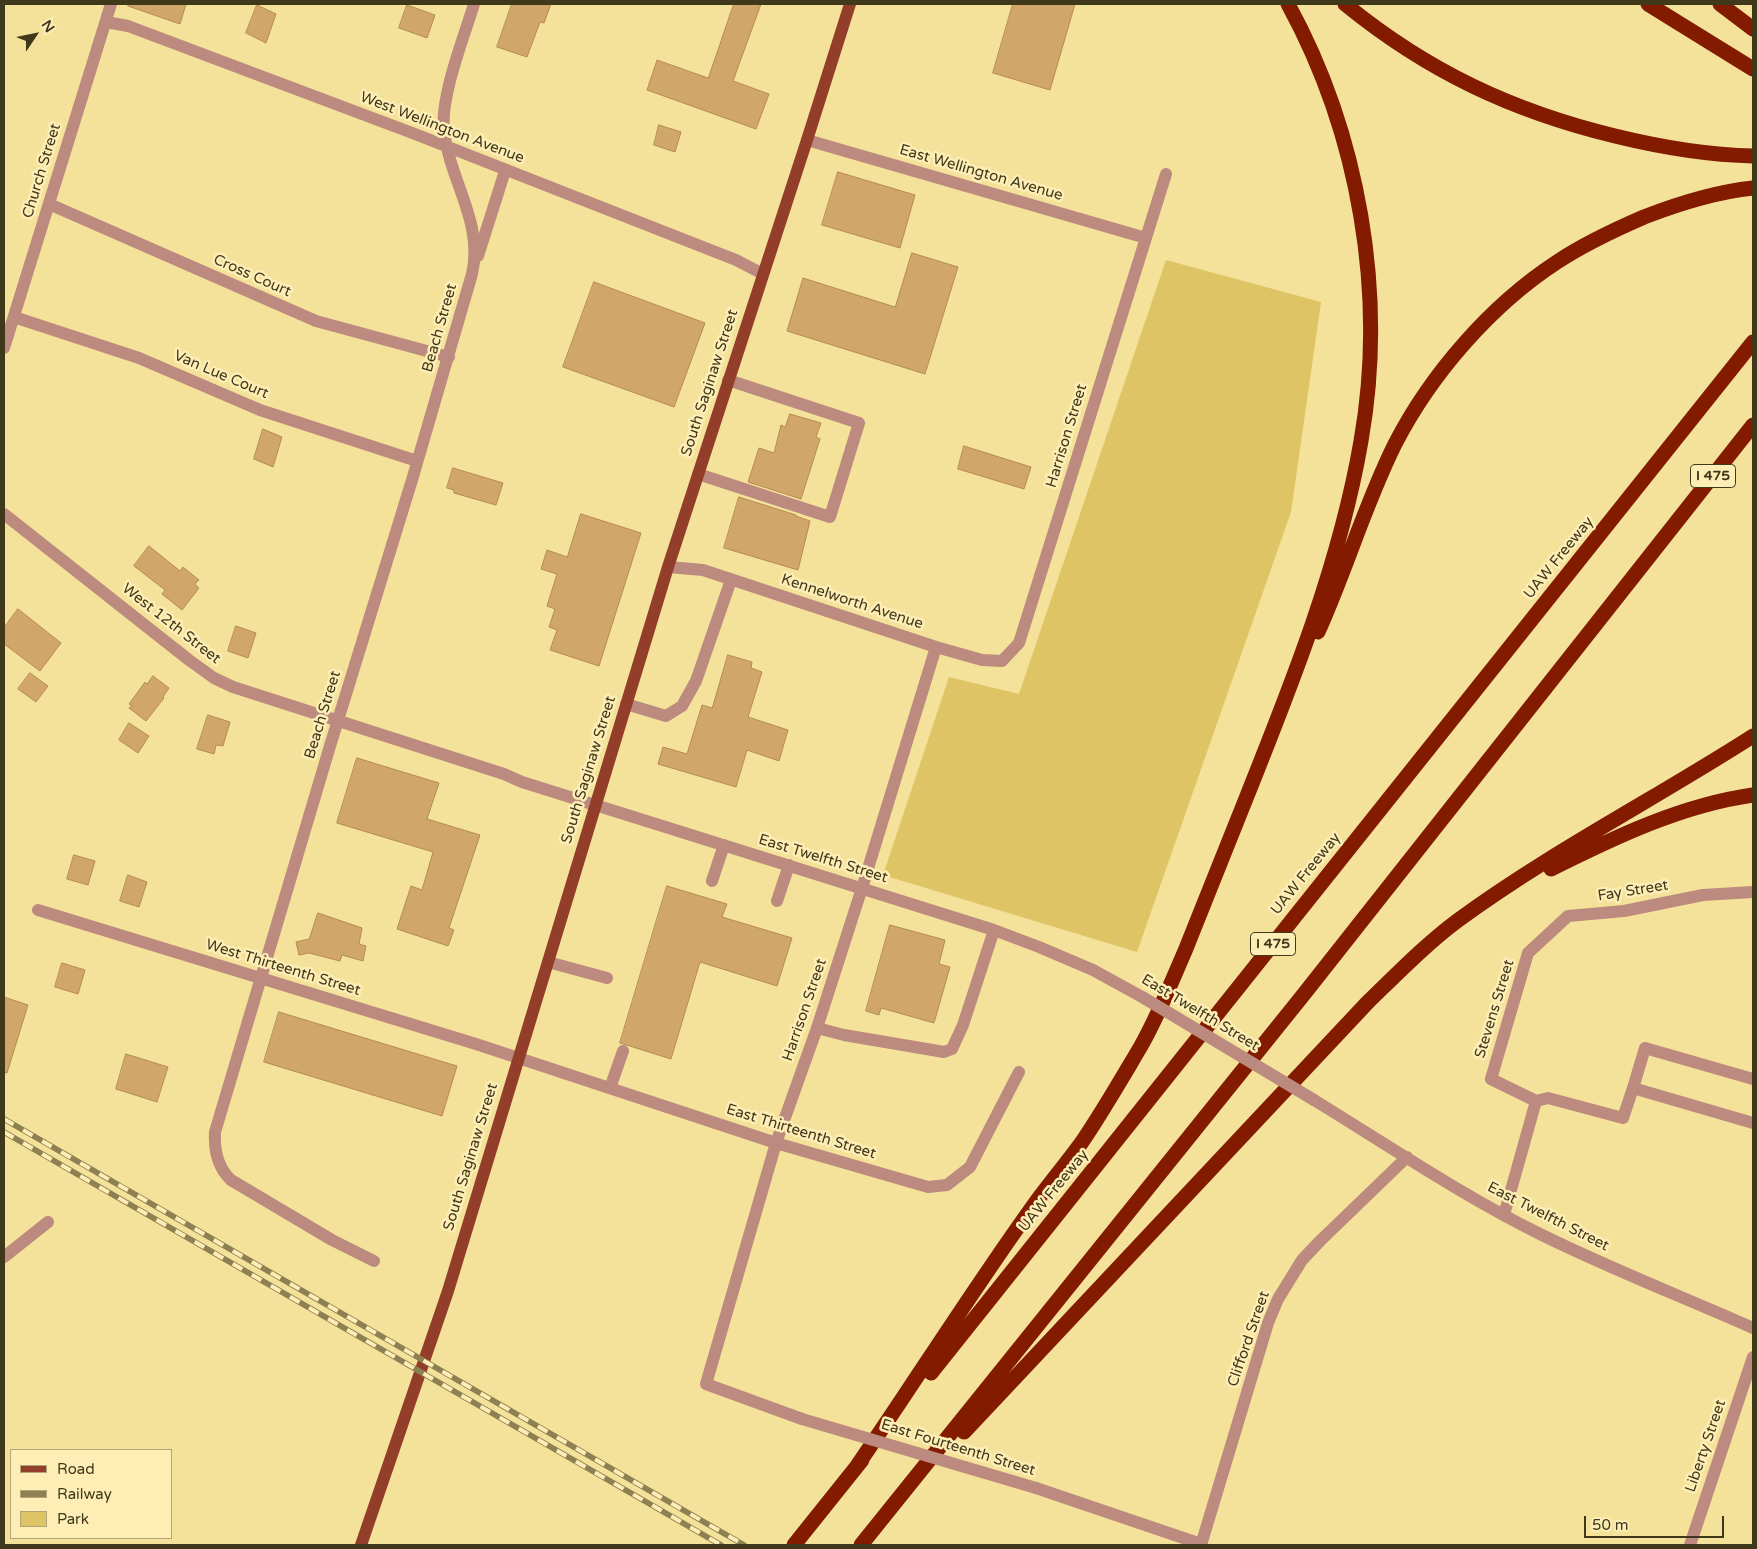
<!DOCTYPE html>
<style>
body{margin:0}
#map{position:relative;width:1757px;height:1549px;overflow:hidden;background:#f4e19a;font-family:"Varela Round",sans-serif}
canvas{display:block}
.frame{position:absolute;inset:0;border:5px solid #40381b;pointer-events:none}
.legend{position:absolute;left:10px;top:1449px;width:162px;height:90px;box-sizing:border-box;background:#feeeb6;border:1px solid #b2a578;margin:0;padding:6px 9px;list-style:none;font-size:15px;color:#40381b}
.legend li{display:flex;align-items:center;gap:10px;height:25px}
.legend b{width:25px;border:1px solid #b2a578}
.north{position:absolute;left:10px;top:10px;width:50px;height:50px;-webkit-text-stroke:4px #feeeb6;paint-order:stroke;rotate:56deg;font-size:14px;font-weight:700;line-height:20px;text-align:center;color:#40381b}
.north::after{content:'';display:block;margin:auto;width:18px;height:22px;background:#40381b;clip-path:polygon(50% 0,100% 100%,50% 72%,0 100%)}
.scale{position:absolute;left:1584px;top:1516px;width:140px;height:22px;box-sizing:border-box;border:2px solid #40381b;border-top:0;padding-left:6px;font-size:15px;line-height:18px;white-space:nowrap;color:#40381b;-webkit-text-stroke:4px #feeeb6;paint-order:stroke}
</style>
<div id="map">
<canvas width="1757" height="1549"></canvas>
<div class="frame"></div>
<ul class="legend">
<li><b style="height:6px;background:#933e2a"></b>Road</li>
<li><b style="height:6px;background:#8d8051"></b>Railway</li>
<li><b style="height:14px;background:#dec465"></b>Park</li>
</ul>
<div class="north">N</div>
<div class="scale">50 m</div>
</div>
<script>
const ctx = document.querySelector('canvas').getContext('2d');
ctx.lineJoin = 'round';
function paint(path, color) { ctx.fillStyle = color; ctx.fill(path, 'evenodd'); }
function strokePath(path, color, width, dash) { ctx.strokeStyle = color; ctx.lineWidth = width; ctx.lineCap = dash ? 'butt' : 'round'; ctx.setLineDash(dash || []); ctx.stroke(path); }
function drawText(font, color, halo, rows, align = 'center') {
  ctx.font = font + ' "Varela Round",sans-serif'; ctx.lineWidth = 5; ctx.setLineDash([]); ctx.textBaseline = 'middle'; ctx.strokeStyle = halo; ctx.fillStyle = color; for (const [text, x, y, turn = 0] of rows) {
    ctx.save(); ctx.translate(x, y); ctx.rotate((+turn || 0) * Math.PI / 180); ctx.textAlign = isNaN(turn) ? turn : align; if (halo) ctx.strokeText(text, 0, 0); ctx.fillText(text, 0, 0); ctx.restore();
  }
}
const green = new Path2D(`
 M 1166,260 L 1321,302 L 1291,512 L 1137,952 L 883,875 L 949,677 L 1019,694 Z`);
const building = new Path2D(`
 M 129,4 L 186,4 L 180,24 L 128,6 Z
 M 512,4 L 551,4 L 544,23 L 540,22 L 527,57 L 497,47 Z
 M 734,4 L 761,4 L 733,81 L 769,94 L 756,129 L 647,90 L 657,60 L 708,78 Z
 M 1013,4 L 1075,4 L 1050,90 L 993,73 Z
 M 257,5 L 276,14 L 266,43 L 246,33 Z
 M 407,5 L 435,15 L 427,38 L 399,28 Z
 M 659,125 L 681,132 L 675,152 L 654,145 Z
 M 838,172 L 915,195 L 900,248 L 822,225 Z
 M 912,253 L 958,267 L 925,374 L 787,331 L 803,278 L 895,307 Z
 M 594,282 L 705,323 L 674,407 L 563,367 Z
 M 790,414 L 821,423 L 816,437 L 820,439 L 801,499 L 748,482 L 759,448 L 774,453 L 781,425 L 785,427 Z
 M 263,429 L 282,437 L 273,467 L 254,459 Z
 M 964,446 L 1031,467 L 1024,489 L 958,469 Z
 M 453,468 L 503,483 L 496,505 L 454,493 L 454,490 L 447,488 Z
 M 739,497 L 796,515 L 796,516 L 810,521 L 798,570 L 724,548 Z
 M 581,514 L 641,533 L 599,666 L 550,650 L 557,630 L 549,627 L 555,609 L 547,606 L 557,574 L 541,569 L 547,550 L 567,557 Z
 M 149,546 L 180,571 L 183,567 L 199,580 L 195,584 L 199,588 L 182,610 L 162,594 L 165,590 L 134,566 Z
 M 18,609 L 61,643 L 40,671 L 4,644 L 4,628 Z
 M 236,626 L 256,633 L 248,658 L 228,651 Z
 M 728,655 L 752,662 L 751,668 L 762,672 L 748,717 L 788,730 L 779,761 L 747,750 L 736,787 L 658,764 L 663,747 L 687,754 L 702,705 L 712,708 Z
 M 30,673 L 48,686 L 36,702 L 18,689 Z
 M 153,676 L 169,688 L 163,697 L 164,698 L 146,721 L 129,708 L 132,706 L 129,704 L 145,682 L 147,684 Z
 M 208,715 L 230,722 L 223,746 L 216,745 L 214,754 L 197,749 Z
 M 129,723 L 149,736 L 138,753 L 119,740 Z
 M 357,758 L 439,783 L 427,819 L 480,835 L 449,928 L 454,930 L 448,946 L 397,929 L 411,886 L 422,890 L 433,852 L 337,823 Z
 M 74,855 L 95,861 L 88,885 L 67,879 Z
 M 128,875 L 147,882 L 139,907 L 120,901 Z
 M 667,886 L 727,904 L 722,917 L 792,938 L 777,986 L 700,962 L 671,1059 L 620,1043 Z
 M 318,913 L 362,928 L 359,944 L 366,946 L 363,961 L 342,955 L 340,961 L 309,953 L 299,955 L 296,942 L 309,939 Z
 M 890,925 L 945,940 L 939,964 L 950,967 L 934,1023 L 881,1008 L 879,1015 L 866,1011 Z
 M 62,963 L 85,970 L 78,994 L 55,987 Z
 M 4,997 L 28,1005 L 7,1073 L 4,1072 Z
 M 279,1012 L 457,1066 L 442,1116 L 264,1062 Z
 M 126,1054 L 168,1067 L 157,1102 L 116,1089 Z`);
const minor = new Path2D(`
 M 106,22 L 128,26 L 415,134 L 736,260 L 763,274
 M 807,140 L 1146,238
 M 49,204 L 316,321 L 449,357
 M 478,256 L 505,171
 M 14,317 L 139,358 L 260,410 L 417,461
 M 4,348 L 111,4
 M 698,474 L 830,517 L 859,423 L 728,380
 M 4,514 L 189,660 L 214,678 L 233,687 L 504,774 L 522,782 L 994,930 L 1039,947 L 1093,970 L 1144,998
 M 668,567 L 703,570 L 936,647 L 982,660 L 1002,661 L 1019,643 L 1166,174
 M 626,704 L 666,716 L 682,706 L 696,681 L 731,580
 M 712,881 L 724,845
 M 777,901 L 789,865
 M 38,910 L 476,1044 L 776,1143 L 928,1187 L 947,1185 L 970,1167 L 1019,1072
 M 548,962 L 607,978
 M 817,1028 L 844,1035 L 944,1052 L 952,1049 L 963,1025 L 994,930
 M 1753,1079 L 1645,1048 L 1633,1088 L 1753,1123
 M 610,1088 L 623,1051
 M 1314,1100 C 1389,1146 1463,1196 1542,1235 C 1611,1269 1683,1297 1753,1328
 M 1536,1101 L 1548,1098 L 1623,1118 L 1633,1088
 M 1504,1215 L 1536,1101 L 1491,1079 L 1528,953 L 1568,916 L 1624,911 L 1703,895 L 1753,892
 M 4,1257 L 48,1222
 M 374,1261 L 332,1240 L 231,1180 C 217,1167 214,1150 215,1132 L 330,746 L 412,480 L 472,274 C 484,222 449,180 444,130 C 440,97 464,37 474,4
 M 802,1419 L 706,1384 L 776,1143 L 817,1028 L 862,888 L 936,647
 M 1036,1488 L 1201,1544
 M 1201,1545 L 1268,1323 L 1278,1299 L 1302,1260 L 1320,1241 L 1407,1157
 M 1690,1545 L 1753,1357`);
const major = new Path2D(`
 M 361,1545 L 448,1291 L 668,567 L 807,140 L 850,4`);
const highway = new Path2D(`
 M 1345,4 C 1427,71 1512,111 1615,136 C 1660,147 1707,155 1753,156
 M 1648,4 L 1753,69
 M 1720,4 L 1753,29
 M 1318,632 C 1346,570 1365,504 1395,444 C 1431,374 1491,305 1557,262 C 1584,244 1614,230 1644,217 C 1680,203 1715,192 1753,188
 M 1551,869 C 1615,837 1682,805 1753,795
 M 931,1373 L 1753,342
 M 964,1432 L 1367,1003 C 1396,975 1425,945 1457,921 C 1551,852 1655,799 1753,736
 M 857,1466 C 916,1380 972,1291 1033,1206 C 1049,1184 1066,1164 1082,1142 C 1103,1111 1122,1078 1141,1046 C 1158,1016 1171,983 1185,951 C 1205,901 1225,851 1245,801 C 1291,686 1340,564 1361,441 C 1387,294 1359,134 1288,4
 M 794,1545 L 862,1460
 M 861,1545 L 1304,994 L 1753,425`);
const rail = new Path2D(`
 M 4,1119 L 744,1545
 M 4,1132 L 721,1545`);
const minorBridge = new Path2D(`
 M 1144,998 L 1314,1100
 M 802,1419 L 1036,1488`);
const shields = [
 [1713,476,45],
 [1273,944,45]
];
const shieldNames = [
 ["I 475",1713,476],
 ["I 475",1273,944]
];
const streetNames = [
 ["West Wellington Avenue",442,128,21],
 ["Church Street",42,171,-73],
 ["East Wellington Avenue",981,173,16],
 ["Cross Court",252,276,24],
 ["Beach Street",440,328,-74],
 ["Van Lue Court",221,375,23],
 ["South Saginaw Street",710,383,-72],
 ["Harrison Street",1067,436,-73],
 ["UAW Freeway",1559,558,-51],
 ["Kennelworth Avenue",852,602,18],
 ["West 12th Street",171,624,38],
 ["Beach Street",323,715,-73],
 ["South Saginaw Street",589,770,-73],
 ["East Twelfth Street",823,859,17],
 ["UAW Freeway",1306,874,-51],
 ["Fay Street",1633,891,-9],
 ["West Thirteenth Street",283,968,17],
 ["Stevens Street",1495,1009,-73],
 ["Harrison Street",805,1010,-71],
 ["East Twelfth Street",1200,1013,31],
 ["East Thirteenth Street",801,1132,17],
 ["South Saginaw Street",471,1157,-73],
 ["UAW Freeway",1054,1191,-51],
 ["East Twelfth Street",1548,1217,27],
 ["Clifford Street",1249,1339,-71],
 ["Liberty Street",1706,1446,-71],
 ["East Fourteenth Street",958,1448,17]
];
paint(green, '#dec465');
paint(building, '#d1a66b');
strokePath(building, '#b48b50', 1);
strokePath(minor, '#bc8a7e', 12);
strokePath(major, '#933e2a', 12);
strokePath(highway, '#821b00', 15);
strokePath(rail, '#8d8051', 5.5);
strokePath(rail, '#feeeb6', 4, [11]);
strokePath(minorBridge, '#bc8a7e', 12);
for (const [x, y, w] of shields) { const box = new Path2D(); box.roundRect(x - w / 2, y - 11.5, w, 23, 4); ctx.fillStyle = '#feeeb6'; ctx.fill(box); strokePath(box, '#40381b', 1); }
drawText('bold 14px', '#40381b', null, shieldNames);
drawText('15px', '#40381b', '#feeeb6', streetNames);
</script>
